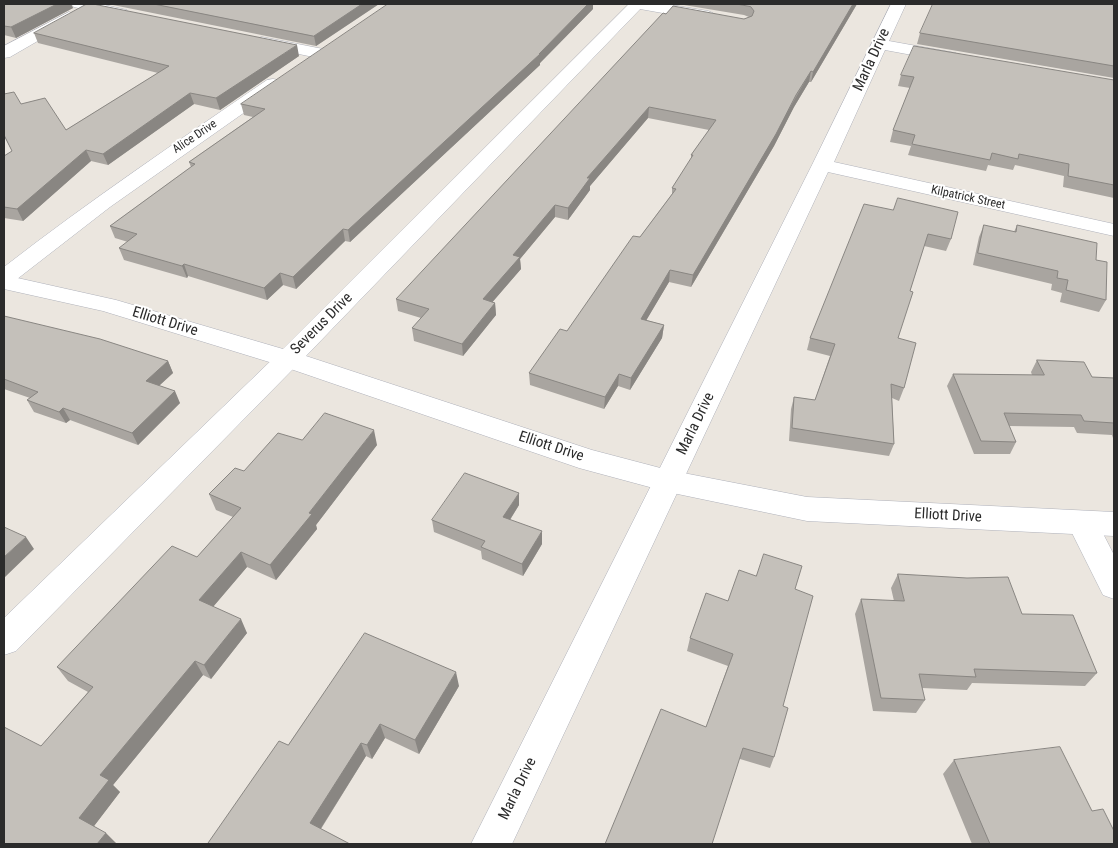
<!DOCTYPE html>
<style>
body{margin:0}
#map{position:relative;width:1118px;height:848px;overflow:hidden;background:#ebe6df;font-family:"Roboto Condensed",sans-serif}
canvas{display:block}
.frame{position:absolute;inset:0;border:5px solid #2b2b2b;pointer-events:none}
</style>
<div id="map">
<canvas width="1118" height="848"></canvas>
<div class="frame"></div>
</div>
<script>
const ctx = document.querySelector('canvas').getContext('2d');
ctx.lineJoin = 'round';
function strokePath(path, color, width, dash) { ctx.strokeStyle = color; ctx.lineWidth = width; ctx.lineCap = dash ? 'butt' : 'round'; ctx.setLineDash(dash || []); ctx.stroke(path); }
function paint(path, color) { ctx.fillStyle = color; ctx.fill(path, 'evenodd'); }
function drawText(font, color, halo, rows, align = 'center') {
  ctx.font = font + ' "Roboto Condensed",sans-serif'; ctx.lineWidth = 4; ctx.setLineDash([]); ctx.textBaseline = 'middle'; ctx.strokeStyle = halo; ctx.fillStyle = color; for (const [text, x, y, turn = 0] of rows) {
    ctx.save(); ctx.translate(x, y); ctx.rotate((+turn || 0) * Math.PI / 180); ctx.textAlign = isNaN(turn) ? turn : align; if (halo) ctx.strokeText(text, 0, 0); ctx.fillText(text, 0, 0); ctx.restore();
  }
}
const minor = new Path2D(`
 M 71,4 L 100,4 L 127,10 L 130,13 L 127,16 L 122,18 L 74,7 Z
 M 632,4 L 665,4 L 708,11 L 713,13 L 716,16 L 713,19 L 708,21 L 640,9 L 635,7 Z
 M 891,4 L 906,4 L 889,41 L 950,52 L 956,53 L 958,57 L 956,61 L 950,62 L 885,50 L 834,162 L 1114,224 L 1114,236 L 828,172 L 512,844 L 471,844 L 812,165 Z
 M 69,12 L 74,14 L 77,17 L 74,20 L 10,57 L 4,58 L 4,46 Z
 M 262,37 L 318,48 L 324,49 L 326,53 L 324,57 L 318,58 L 256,45 L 254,42 L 256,39 Z
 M 273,79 L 279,80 L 282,84 L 279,88 L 110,207 L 12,283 L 4,285 L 4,267 C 89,201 178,141 267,80 Z
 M 288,350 L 297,353 L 301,359 L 297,365 L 16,651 L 4,655 L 4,618 L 279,353 Z
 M 1082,511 L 1093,514 L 1114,555 L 1114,599 L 1103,595 L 1067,523 L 1071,514 Z`);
const tertiary = new Path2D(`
 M 629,4 L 645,4 L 306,356 L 592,450 L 668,470 L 807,497 L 1114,512 L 1114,536 L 807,521 L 668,492 L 579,468 L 279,365 L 103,311 L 4,289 L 4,275 L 116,300 L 283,349 Z`);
const wall = new Path2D(`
 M 4,4 L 71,4 L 73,8 L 16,38 L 4,35 Z
 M 108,4 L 379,4 L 316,46 Z
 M 684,4 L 857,4 L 811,82 L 809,82 L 794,107 L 774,146 L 691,287 L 669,282 L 646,320 L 664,325 L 662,338 L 630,390 L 618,386 L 604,409 L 530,385 L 529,373 L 567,331 L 640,237 L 672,194 L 672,188 L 691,159 L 691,155 L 709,130 L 648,118 L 590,186 L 590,190 L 568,220 L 555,217 L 520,259 L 521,269 L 492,302 L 495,303 L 496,315 L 463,356 L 414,341 L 412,328 L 421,318 L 398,311 L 396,299 L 744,19 L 749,17 L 744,15 L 684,5 Z
 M 1114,4 L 1114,78 L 917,44 L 920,33 Z
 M 593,9 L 540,63 L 540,65 L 350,242 L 345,241 L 296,289 L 283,285 L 267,300 L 188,276 L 187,278 L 124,260 L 119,248 L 128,242 L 115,238 L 110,226 L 191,167 L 189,162 L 253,117 L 244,115 L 241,104 Z
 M 34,33 L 299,56 L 220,110 L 194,104 L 108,165 L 91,161 L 23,221 L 4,218 L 4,156 L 12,151 L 4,136 L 4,94 L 66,130 L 158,73 L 38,43 Z
 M 901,75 L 1114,80 L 1114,198 L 1063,187 L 1064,176 L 1015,165 L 1013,170 L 988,165 L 986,171 L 908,155 L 911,146 L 890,142 L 893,130 L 910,88 L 898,86 Z
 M 893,210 L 951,239 L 946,251 L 924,246 L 910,291 L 898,338 L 904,388 L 899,401 L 892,398 L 894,444 L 889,456 L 789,441 L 791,409 L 794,397 L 815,400 L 830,356 L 807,350 L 810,338 Z
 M 984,225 L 1014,232 L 1017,225 L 1096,260 L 1106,300 L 1099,312 L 1060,302 L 1062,293 L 1051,290 L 1052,284 L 973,265 L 979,237 Z
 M 4,316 L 168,361 L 173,373 L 159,386 L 180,403 L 138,445 L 70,420 L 66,423 L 34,412 L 27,400 L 30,398 L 4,389 Z
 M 1037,360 L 1092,377 L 1114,378 L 1114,441 L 1112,435 L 1077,433 L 1074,427 L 1009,426 L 1016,442 L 1010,454 L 974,454 L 947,386 L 953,374 L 1032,375 L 1031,372 Z
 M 302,440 L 377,445 L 316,525 L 317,529 L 276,580 L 247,567 L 213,607 L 247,633 L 211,679 L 203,675 L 113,785 L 120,792 L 94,826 L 117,844 L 4,844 L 41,746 L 88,692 L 68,681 L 57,667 L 197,557 L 233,517 L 216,510 L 209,494 L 244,471 Z
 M 519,505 L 510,520 L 542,544 L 523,576 L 482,559 L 481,551 L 434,532 L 432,520 Z
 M 898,574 L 1097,673 L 1085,686 L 972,683 L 967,690 L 922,688 L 925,700 L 916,713 L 873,711 L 855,614 L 861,599 L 894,601 L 891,588 Z
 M 795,589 L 783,706 L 774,757 L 770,768 L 740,759 L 706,727 L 728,666 L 687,651 L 690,638 L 728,601 Z
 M 459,686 L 419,754 L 385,738 L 372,759 L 366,756 L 321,829 L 350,844 L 209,844 L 208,843 L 288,745 Z
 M 954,760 L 1092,811 L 1114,844 L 972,844 L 943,774 Z`);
const shadedWall = new Path2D(`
 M 57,4 L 71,4 L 73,8 L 16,38 L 11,27 Z
 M 362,4 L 379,4 L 316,46 L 314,36 Z
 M 588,4 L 593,4 L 593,9 L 540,63 L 540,65 L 350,242 L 348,230 L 539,54 Z
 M 853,4 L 857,4 L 811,82 L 813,72 Z
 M 297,45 L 299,56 L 220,110 L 216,98 Z
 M 811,71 L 809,82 L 794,107 L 774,146 L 691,287 L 693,275 Z
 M 190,93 L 194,104 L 108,165 L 103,154 Z
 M 649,107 L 648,118 L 590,186 L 590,190 L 568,220 L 568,208 L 587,178 Z
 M 86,150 L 91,161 L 23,221 L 17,209 Z
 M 555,205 L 555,217 L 520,259 L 521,269 L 484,312 L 483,299 L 513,255 Z
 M 343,229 L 345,241 L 296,289 L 293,277 Z
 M 184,264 L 188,276 L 187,278 L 182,266 Z
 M 670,270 L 669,282 L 640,331 L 641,319 Z
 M 280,273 L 283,285 L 267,300 L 264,288 Z
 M 495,303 L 496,315 L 463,356 L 462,344 Z
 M 664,325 L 662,338 L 630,390 L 631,378 Z
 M 168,361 L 173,373 L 151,393 L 146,381 Z
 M 619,374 L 618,386 L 604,409 L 605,397 Z
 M 175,391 L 180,403 L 138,445 L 132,433 Z
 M 63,408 L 70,420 L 66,423 L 59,412 Z
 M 374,430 L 377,445 L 316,525 L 317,529 L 276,580 L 270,565 L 309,513 Z
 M 519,493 L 519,505 L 504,529 L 503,517 Z
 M 542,531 L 542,544 L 523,576 L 522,564 Z
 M 26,537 L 34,549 L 4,578 L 4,557 Z
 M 241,552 L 247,567 L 206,615 L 199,600 Z
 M 241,619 L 247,633 L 211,679 L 204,665 Z
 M 195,661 L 203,675 L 113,785 L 120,792 L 91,830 L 79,818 L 100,775 Z
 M 456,672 L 459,686 L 419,754 L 415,740 Z
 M 380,724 L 385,738 L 372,759 L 367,745 Z
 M 361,743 L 366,756 L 316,836 L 310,823 Z
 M 106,833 L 117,844 L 97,844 Z`);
const building = new Path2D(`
 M 4,4 L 57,4 L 11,27 L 4,26 Z
 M 87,4 L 93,4 L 297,45 L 216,98 L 190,93 L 103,154 L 86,150 L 17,209 L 4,207 L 4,156 L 12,151 L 4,135 L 4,94 L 14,92 L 21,104 L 45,98 L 66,130 L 169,66 L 34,33 Z
 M 154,4 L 362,4 L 314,36 Z
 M 388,4 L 588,4 L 539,54 L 540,54 L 348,230 L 343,229 L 293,277 L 280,273 L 264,288 L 184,264 L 182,266 L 119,248 L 137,234 L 110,226 L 195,164 L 189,162 L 265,109 L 241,104 Z
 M 737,4 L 853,4 L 813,72 L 811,71 L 796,95 L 776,134 L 693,275 L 670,270 L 641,319 L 664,325 L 631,378 L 619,374 L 605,397 L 529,373 L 560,329 L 567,331 L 633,236 L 640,237 L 676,189 L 672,188 L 693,155 L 691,155 L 716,120 L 649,107 L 587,178 L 590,178 L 568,208 L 555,205 L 513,255 L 520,257 L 483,299 L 495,303 L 462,344 L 412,328 L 429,309 L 396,299 L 663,13 L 666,14 L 673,6 L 744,19 L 752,16 L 754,11 L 751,7 Z
 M 933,4 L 1114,4 L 1114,66 L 920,33 Z
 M 914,46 L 1114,80 L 1114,185 L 1068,176 L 1069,164 L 1019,154 L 1018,159 L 992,153 L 990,160 L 912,144 L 915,135 L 893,130 L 914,77 L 901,75 Z
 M 898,198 L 958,212 L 951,239 L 928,234 L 910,291 L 913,292 L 898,338 L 916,343 L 904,388 L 891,384 L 894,444 L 792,428 L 794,397 L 815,400 L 835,344 L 810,338 L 864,204 L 893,210 Z
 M 984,225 L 1016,232 L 1017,225 L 1097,243 L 1096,260 L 1107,262 L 1106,300 L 1066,290 L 1068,280 L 1057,278 L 1058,271 L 978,253 Z
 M 4,316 L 100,339 L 168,361 L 146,381 L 175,391 L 132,433 L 63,408 L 59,412 L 27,400 L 38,392 L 4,379 Z
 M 1037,360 L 1084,362 L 1092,377 L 1114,378 L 1114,423 L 1084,421 L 1081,415 L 1004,413 L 1016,442 L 981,441 L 953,374 L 1044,375 Z
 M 325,413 L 374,430 L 309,513 L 312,514 L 270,565 L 241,552 L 199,600 L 241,619 L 204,665 L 195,661 L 100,775 L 109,780 L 79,818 L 106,833 L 97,844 L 4,844 L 4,727 L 41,746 L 93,687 L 57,667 L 172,546 L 197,557 L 241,508 L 209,494 L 235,468 L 244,471 L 278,433 L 302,440 Z
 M 465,473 L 519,493 L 503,517 L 542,531 L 522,564 L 481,547 L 485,541 L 432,520 Z
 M 4,527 L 26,537 L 4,557 Z
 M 764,554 L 802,566 L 795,589 L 813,596 L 783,706 L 788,708 L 774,757 L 743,748 L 712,844 L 605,844 L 661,709 L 706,727 L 733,654 L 690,638 L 706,593 L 728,601 L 739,570 L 756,576 Z
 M 898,574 L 967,578 L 1008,577 L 1022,614 L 1073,615 L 1097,673 L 974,669 L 976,677 L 919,674 L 925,700 L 881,698 L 861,599 L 904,601 Z
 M 365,633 L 456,672 L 415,740 L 380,724 L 367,745 L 361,743 L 310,823 L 350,844 L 211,844 L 208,843 L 279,741 L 288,745 Z
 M 1060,747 L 1092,811 L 1103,809 L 1114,831 L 1114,844 L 990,844 L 954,760 Z`);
const farStreetnames = [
 ["Alice Drive",195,137,-34],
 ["Kilpatrick Street",968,198,12]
];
const streetNames = [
 ["Marla Drive",872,60,-65],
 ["Elliott Drive",165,322,17],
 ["Severus Drive",322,324,-45],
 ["Marla Drive",696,424,-64],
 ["Elliott Drive",551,447,18],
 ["Elliott Drive",948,516,3],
 ["Marla Drive",518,789,-64]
];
strokePath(minor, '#afb1ba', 1);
strokePath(tertiary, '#afb1ba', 1);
paint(minor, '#fff');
paint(tertiary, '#fff');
paint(wall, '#a9a5a0');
paint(shadedWall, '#898682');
paint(building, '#c4c0ba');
strokePath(building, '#898682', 1);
drawText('12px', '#2b2b2b', '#fff', farStreetnames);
drawText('15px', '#2b2b2b', '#fff', streetNames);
</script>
